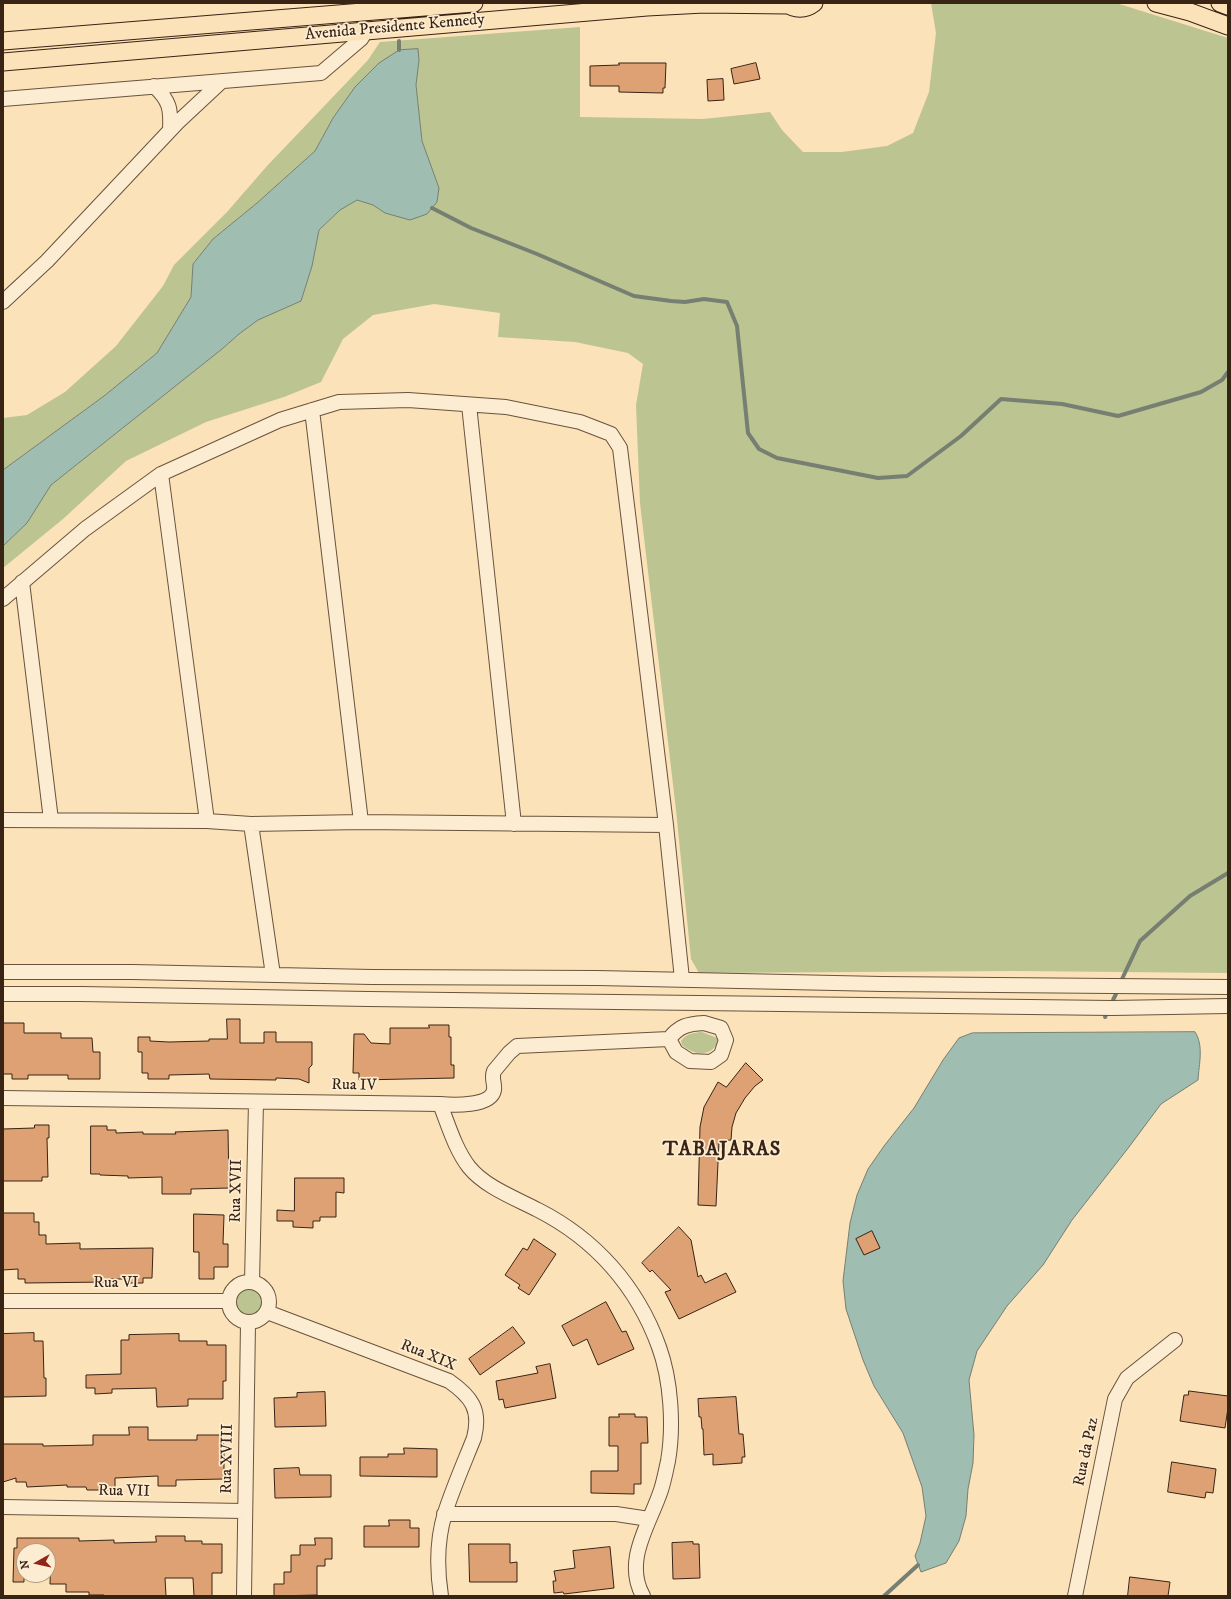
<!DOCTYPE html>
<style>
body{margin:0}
#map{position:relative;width:1231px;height:1599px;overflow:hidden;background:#fbe2b8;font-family:"IM FELL DW Pica",serif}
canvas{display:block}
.frame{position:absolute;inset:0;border:4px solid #382315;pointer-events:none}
.north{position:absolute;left:16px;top:1543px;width:40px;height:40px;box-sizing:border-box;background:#fcecd1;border:1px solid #ae9c86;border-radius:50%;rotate:262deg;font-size:11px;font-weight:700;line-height:16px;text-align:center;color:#382315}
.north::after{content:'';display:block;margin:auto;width:14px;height:18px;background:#8f2418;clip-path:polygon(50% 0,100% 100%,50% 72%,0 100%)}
</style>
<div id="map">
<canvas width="1231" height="1599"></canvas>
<div class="frame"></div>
<div class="north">N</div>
</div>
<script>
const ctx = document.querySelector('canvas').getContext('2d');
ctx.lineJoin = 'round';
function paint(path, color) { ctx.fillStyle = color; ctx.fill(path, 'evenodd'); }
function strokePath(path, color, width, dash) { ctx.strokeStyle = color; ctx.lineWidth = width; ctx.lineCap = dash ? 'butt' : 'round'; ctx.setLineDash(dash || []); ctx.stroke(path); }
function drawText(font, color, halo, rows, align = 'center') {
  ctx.font = font + ' "IM FELL DW Pica",serif'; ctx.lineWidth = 3.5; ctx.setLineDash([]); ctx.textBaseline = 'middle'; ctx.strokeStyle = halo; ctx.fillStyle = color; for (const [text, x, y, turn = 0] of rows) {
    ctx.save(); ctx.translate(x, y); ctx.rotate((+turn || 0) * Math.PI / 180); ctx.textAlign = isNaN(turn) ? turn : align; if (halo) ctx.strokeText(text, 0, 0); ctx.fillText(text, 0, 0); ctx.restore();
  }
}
const green = new Path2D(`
 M 931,3 L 1116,3 L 1228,38 L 1228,973 L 1015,971 L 699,973 L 691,959 L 676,810 L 640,503 L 636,405 L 643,364 L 628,353 L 575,342 L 498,337 L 500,313 L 434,304 L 373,315 L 343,339 L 321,382 L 284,397 L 206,422 L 126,461 L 63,519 L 3,568 L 3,546 L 27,523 L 51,485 L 222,349 L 239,334 L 258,320 L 301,301 L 312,266 L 319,230 L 340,210 L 357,200 L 373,205 L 385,213 L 439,188 L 422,141 L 416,85 L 419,60 L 355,87 L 333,118 L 315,151 L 257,203 L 213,239 L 193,264 L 191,297 L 157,353 L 104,396 L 3,470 L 3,418 L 27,415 L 65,392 L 116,346 L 163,286 L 174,265 L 227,212 L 267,166 L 351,78 L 368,60 L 380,42 L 580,27 L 580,117 L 703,119 L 770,112 L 782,130 L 803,152 L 842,152 L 887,146 L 913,133 L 929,92 L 936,33 Z
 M 702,1032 L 717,1038 L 718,1042 C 710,1058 694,1055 682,1045 L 681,1041 C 687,1033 693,1033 702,1032 Z
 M232 1302a17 17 0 1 1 34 0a17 17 0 1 1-34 0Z`);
const water = new Path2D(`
 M 418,49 L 419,60 L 416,85 L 422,141 L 439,188 L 437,202 L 427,214 L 410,220 L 385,213 L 373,205 L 357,200 L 340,210 L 319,230 L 312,266 L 301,301 L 258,320 L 239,334 L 222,349 L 51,485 L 27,523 L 3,546 L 3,470 L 104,396 L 157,353 L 191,297 L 193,264 L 213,239 L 257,203 L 315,151 L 333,118 L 355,87 L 379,63 L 399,50 Z
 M 1195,1032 C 1204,1045 1199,1064 1198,1080 L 1161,1104 L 1129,1147 L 1072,1220 L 1043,1265 L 1007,1306 L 977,1351 L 969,1380 L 974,1435 L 973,1463 L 968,1489 L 966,1516 L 959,1541 L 946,1563 L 921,1572 L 915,1556 L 920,1543 L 926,1516 L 922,1487 L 903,1433 L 874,1386 L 863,1360 L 846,1309 L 843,1281 L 850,1223 L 857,1195 L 868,1169 L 884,1146 L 914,1108 L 943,1060 L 959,1038 L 972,1033 Z`);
const stream = new Path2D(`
 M 399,41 L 399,50
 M 432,208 L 471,228 L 537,254 L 634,296 L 671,301 L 685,302 L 704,299 L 727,302 L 737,326 L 748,433 L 759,449 L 777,458 L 878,478 L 907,476 L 961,436 L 1001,399 L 1062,404 L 1118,416 L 1201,392 L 1222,380 L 1228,372
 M 1122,979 L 1140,941 L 1190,896 L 1228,873
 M 1113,1000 L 1116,994
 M 1105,1017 L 1106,1015
 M 884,1596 L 918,1565`);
const building = new Path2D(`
 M 619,63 L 666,63 L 665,88 L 663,88 L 663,93 L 619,92 L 619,86 L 590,86 L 590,66 L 619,65 Z
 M 756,63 L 760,79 L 734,84 L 731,69 Z
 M 723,79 L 724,100 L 708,101 L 707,80 Z
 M 227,1019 L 240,1019 L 240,1043 L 264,1043 L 264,1032 L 276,1032 L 276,1042 L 312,1042 L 312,1065 L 309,1068 L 309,1083 L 299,1079 L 276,1078 L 276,1080 L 210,1079 L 209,1074 L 169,1075 L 169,1079 L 148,1079 L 148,1073 L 142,1073 L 142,1052 L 138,1052 L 138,1037 L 150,1037 L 150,1041 L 169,1042 L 209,1041 L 209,1039 L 227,1039 Z
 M 3,1023 L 24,1023 L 24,1033 L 61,1033 L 61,1038 L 92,1038 L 93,1052 L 100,1052 L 100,1079 L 68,1079 L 68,1075 L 28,1075 L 28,1079 L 12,1079 L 12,1074 L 3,1074 Z
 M 429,1025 L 449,1025 L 449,1037 L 451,1037 L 451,1065 L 454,1065 L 454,1078 L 359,1080 L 359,1073 L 353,1073 L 354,1034 L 364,1034 L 371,1043 L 390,1044 L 390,1028 L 429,1028 Z
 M 746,1063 L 763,1080 L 755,1086 L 745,1098 L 736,1113 L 732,1127 L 731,1140 L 719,1141 L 716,1206 L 698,1205 L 700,1127 L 704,1107 L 718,1082 L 726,1087 Z
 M 35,1125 L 49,1125 L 49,1138 L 47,1138 L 48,1177 L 42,1177 L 42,1181 L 3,1181 L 3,1129 L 34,1128 Z
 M 91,1126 L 107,1126 L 107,1130 L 116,1130 L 116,1133 L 143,1132 L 143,1134 L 176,1134 L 175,1132 L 228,1130 L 229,1188 L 191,1189 L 191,1194 L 162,1194 L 162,1177 L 128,1178 L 128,1176 L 100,1175 L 100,1174 L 91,1174 Z
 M 295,1178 L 344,1178 L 344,1193 L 336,1192 L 336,1217 L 320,1217 L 320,1221 L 313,1221 L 313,1228 L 293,1227 L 293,1221 L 277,1221 L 277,1210 L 294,1211 Z
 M 3,1213 L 34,1213 L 34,1222 L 39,1222 L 39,1235 L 46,1235 L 46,1244 L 80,1243 L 80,1249 L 153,1248 L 152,1278 L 143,1278 L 143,1283 L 128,1283 L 128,1279 L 107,1279 L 107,1282 L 25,1283 L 25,1279 L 18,1279 L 18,1269 L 3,1270 Z
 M 194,1214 L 224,1215 L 223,1244 L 228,1244 L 228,1267 L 214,1267 L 214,1279 L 199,1279 L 199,1252 L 194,1252 Z
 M 679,1227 L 691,1240 L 698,1277 L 701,1275 L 705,1283 L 726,1273 L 736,1292 L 679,1319 L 665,1292 L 671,1290 L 652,1270 L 650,1272 L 642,1263 Z
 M 872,1231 L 880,1248 L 864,1255 L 856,1239 Z
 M 534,1239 L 556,1254 L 529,1295 L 518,1288 L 520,1285 L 505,1275 L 523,1248 L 527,1250 Z
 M 606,1302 L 622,1332 L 626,1331 L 634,1349 L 598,1365 L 587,1339 L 573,1346 L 562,1326 Z
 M 513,1327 L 525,1343 L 480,1375 L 469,1359 Z
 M 34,1333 L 34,1341 L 43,1341 L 44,1378 L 46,1378 L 46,1396 L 3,1397 L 3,1334 Z
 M 179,1334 L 179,1341 L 207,1341 L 207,1345 L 226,1345 L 226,1381 L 223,1381 L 223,1399 L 188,1399 L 188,1406 L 157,1407 L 156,1388 L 112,1389 L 112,1393 L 95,1394 L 95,1388 L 86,1388 L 86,1375 L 121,1374 L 121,1340 L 129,1340 L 129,1335 Z
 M 550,1364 L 556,1398 L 505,1408 L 503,1399 L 499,1400 L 496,1381 L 538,1373 L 536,1367 Z
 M 1189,1391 L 1228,1396 L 1228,1408 L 1225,1428 L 1180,1421 L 1184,1395 L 1188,1395 Z
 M 325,1392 L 326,1426 L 275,1427 L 274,1398 L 297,1397 L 297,1393 Z
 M 736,1397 L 739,1434 L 743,1434 L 745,1457 L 742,1457 L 742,1463 L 713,1465 L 713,1454 L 704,1455 L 703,1429 L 702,1429 L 701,1417 L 699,1417 L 698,1399 Z
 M 619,1414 L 635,1414 L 635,1417 L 647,1417 L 648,1443 L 641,1443 L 641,1484 L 634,1484 L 634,1494 L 591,1493 L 591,1471 L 618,1471 L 618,1446 L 609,1446 L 609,1417 L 619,1417 Z
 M 129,1427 L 148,1427 L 148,1440 L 197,1440 L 197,1435 L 220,1435 L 220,1444 L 224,1444 L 224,1479 L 176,1480 L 176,1486 L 158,1486 L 158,1476 L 115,1478 L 115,1490 L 87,1490 L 86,1487 L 67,1487 L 67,1485 L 27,1487 L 26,1482 L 16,1482 L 16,1478 L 3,1482 L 3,1444 L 43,1444 L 43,1446 L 93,1445 L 93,1435 L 129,1435 Z
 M 404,1448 L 437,1449 L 437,1477 L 360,1476 L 360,1457 L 388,1457 L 388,1454 L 404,1454 Z
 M 1172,1462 L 1216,1469 L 1213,1493 L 1206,1492 L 1205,1498 L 1168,1492 Z
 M 299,1468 L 300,1475 L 331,1475 L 331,1497 L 275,1498 L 274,1469 Z
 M 389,1520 L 410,1520 L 410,1528 L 419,1528 L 419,1547 L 364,1547 L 364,1526 L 389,1526 Z
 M 156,1536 L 185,1536 L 185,1541 L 202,1541 L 202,1544 L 222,1544 L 222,1573 L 212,1573 L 212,1596 L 194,1596 L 193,1578 L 165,1578 L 166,1596 L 104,1596 L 104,1595 L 89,1595 L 89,1592 L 66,1592 L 66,1584 L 50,1584 L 51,1551 L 24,1551 L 24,1582 L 13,1582 L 14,1548 L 17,1548 L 17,1538 L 79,1538 L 79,1541 L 114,1540 L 114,1543 L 156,1542 Z
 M 315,1538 L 332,1538 L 332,1559 L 325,1559 L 325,1566 L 317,1566 L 317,1595 L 274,1596 L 274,1584 L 284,1584 L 284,1572 L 291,1572 L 291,1555 L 300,1555 L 300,1545 L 315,1545 Z
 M 693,1542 L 693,1544 L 699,1544 L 700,1578 L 673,1579 L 672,1543 Z
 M 469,1544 L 510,1544 L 510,1563 L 517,1562 L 517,1582 L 470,1582 Z
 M 610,1547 L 614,1588 L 564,1594 L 563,1592 L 554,1593 L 553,1581 L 556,1581 L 554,1571 L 575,1568 L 573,1551 Z
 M 1130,1577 L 1170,1582 L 1168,1596 L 1128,1596 Z`);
const minor = new Path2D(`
 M 154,86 C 170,101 171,109 170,130
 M 3,99 L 321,73 L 361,39 L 366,31
 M 3,302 L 47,261 L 177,123 L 222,81
 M 469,405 L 514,824
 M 312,410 L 361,822
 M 161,474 L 207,821
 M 22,582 L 51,820
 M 3,599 L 85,529 L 161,474 L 280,420 L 339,402 L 408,400 L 506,407 L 580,422 L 611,434 L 620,448 L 666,825 L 682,979
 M 3,820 L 207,821 L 251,824 L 361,822 L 666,825
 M 251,824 L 273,975
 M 3,972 L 132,972 L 372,977 L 597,978 L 882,984 L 1228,987
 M 3,994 L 81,994 L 368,999 L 1112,1008 L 1228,1006
 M 704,1023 L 721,1028 L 726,1040 L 721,1055 L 711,1062 L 690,1061 L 676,1052 L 669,1039 C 679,1026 687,1024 704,1023 Z
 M 3,1098 L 440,1104 C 452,1105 491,1107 494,1090 C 495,1083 491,1078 494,1071 L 509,1053 L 517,1046 L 669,1039
 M 440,1104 C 448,1124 455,1149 469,1167 C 485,1187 515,1198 538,1210 C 595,1239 637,1286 659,1347 C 671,1380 674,1426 668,1461 C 666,1470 664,1481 661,1490 C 650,1524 623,1560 643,1596
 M229 1302a20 20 0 1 1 40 0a20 20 0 1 1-40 0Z
 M 252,1282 L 256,1102
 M 3,1301 L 229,1301
 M 267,1312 L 449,1381 C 472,1397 481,1410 474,1438 C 464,1463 453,1488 445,1513 C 437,1539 437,1570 441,1596
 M 3,1507 L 244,1511
 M 444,1514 L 616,1514 L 649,1519
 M 244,1596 L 248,1323
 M 1075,1596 L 1115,1399 L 1127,1378 L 1175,1340`);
const major = new Path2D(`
 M 786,3 C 795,10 805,10 814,3
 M 1156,3 L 1190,12 L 1228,26
 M 1220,3 L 1228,6
 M 3,41 L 474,3
 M 3,62 L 647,7 L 704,4 L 788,5`);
const streetNames = [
 ["Avenida Presidente Kennedy",395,28,-5],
 ["Rua IV",354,1086,1],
 ["Rua XVII",237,1191,-89],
 ["Rua VI",116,1284],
 ["Rua XIX",428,1356,22],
 ["Rua da Paz",1087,1452,-78],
 ["Rua XVIII",228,1459,-89],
 ["Rua VII",124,1492,1]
];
const districtNames = [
 ["TABAJARAS",722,1151]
];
paint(green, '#bcc491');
paint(water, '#9fbdb0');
strokePath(water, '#767f72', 1);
strokePath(stream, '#767f72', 4);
paint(building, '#dea174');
strokePath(building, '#382315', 1);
strokePath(minor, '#69533e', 16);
strokePath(major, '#382315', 19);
strokePath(minor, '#fcecd1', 14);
strokePath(major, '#fbe2b8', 17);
drawText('16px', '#382315', '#fcecd1', streetNames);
ctx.letterSpacing = '1px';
drawText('bold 20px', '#382315', '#fcecd1', districtNames);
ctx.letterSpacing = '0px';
</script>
